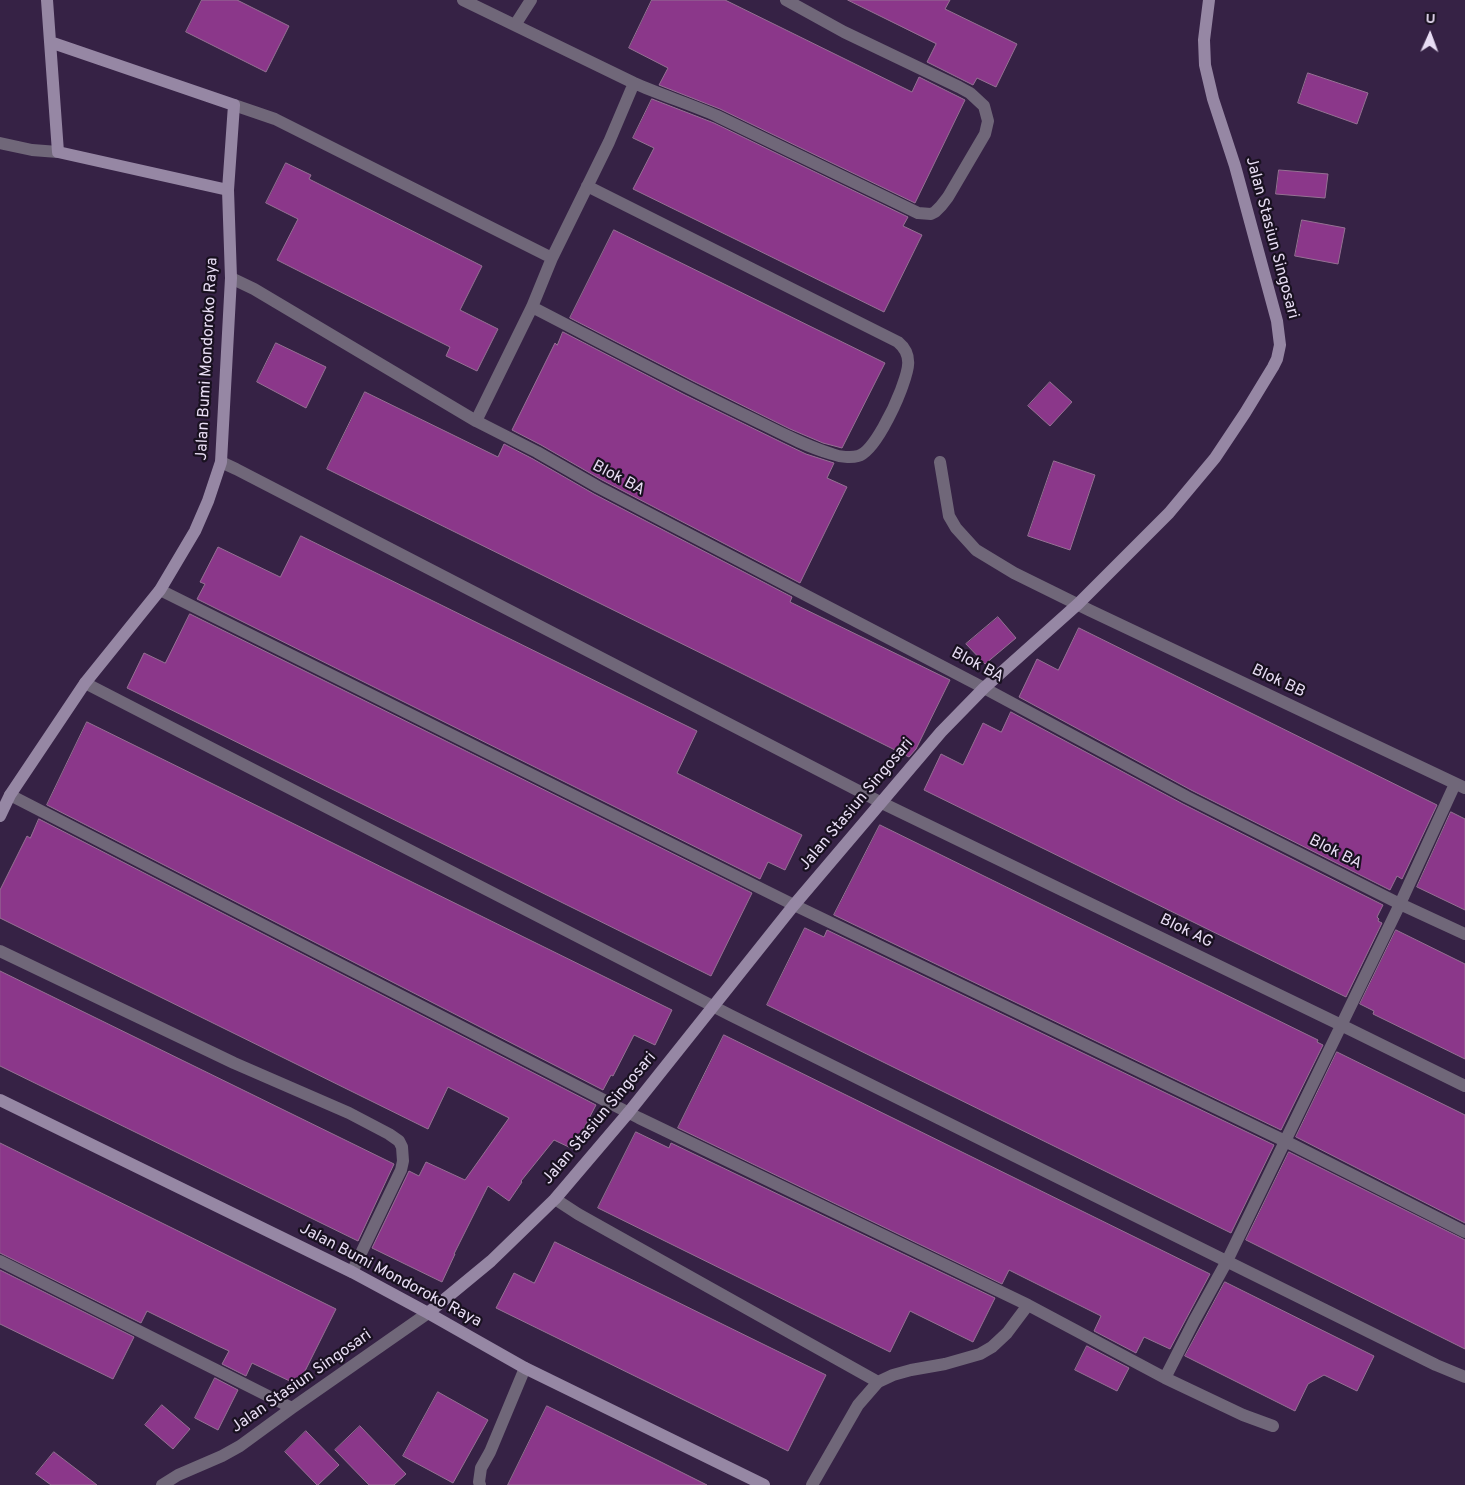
<!DOCTYPE html>
<style>
body{margin:0}
#map{position:relative;width:1465px;height:1485px;overflow:hidden;background:#362245;font-family:Overpass,sans-serif}
canvas{display:block}
.north{position:absolute;left:1405px;top:10px;width:50px;height:50px;-webkit-text-stroke:4px #191120;paint-order:stroke;rotate:2deg;font-size:14px;font-weight:700;line-height:20px;text-align:center;color:#e8ddf4}
.north::after{content:'';display:block;margin:auto;width:18px;height:22px;background:#e8ddf4;clip-path:polygon(50% 0,100% 100%,50% 72%,0 100%)}
</style>
<div id="map">
<canvas width="1465" height="1485"></canvas>
<div class="north">U</div>
</div>
<script>
const ctx = document.querySelector('canvas').getContext('2d');
ctx.lineJoin = 'round';
function paint(path, color) { ctx.fillStyle = color; ctx.fill(path, 'evenodd'); }
function strokePath(path, color, width, dash) { ctx.strokeStyle = color; ctx.lineWidth = width; ctx.lineCap = dash ? 'butt' : 'round'; ctx.setLineDash(dash || []); ctx.stroke(path); }
function drawText(font, color, halo, rows, align = 'center') {
  ctx.font = font + ' Overpass,sans-serif'; ctx.lineWidth = 4.5; ctx.setLineDash([]); ctx.textBaseline = 'middle'; ctx.strokeStyle = halo; ctx.fillStyle = color; for (const [text, x, y, turn = 0] of rows) {
    ctx.save(); ctx.translate(x, y); ctx.rotate((+turn || 0) * Math.PI / 180); ctx.textAlign = isNaN(turn) ? turn : align; if (halo) ctx.strokeText(text, 0, 0); ctx.fillText(text, 0, 0); ctx.restore();
  }
}
const building = new Path2D(`
 M 202,0 L 237,0 L 289,26 L 266,72 L 186,32 Z
 M 652,0 L 725,0 L 912,92 L 919,77 L 965,100 L 915,203 L 720,109 L 659,85 L 668,68 L 629,48 Z
 M 848,0 L 950,0 L 945,9 L 1017,44 L 996,87 L 977,78 L 973,85 L 927,62 L 936,44 Z
 M 1308,73 L 1368,93 L 1357,124 L 1298,103 Z
 M 652,99 L 714,123 L 908,217 L 903,226 L 922,235 L 884,312 L 633,189 L 654,148 L 633,138 Z
 M 286,163 L 311,175 L 309,179 L 482,266 L 460,310 L 498,329 L 477,371 L 446,356 L 450,347 L 277,260 L 298,219 L 266,203 Z
 M 1279,170 L 1328,174 L 1325,198 L 1276,194 Z
 M 1302,220 L 1345,228 L 1338,264 L 1295,256 Z
 M 614,230 L 885,363 L 842,448 L 823,443 L 790,429 L 693,381 L 570,318 Z
 M 563,332 L 685,395 L 783,443 L 806,454 L 834,463 L 827,478 L 847,487 L 800,583 L 602,480 L 541,445 L 512,430 L 555,343 L 557,345 Z
 M 276,343 L 326,367 L 306,408 L 257,382 Z
 M 1050,382 L 1072,402 L 1050,426 L 1028,406 Z
 M 365,392 L 498,457 L 504,444 L 533,459 L 594,494 L 792,597 L 790,602 L 950,680 L 916,749 L 909,757 L 725,665 L 327,469 Z
 M 1054,461 L 1095,475 L 1070,550 L 1028,536 Z
 M 301,536 L 697,731 L 677,773 L 802,835 L 785,870 L 768,862 L 760,879 L 197,599 L 205,584 L 200,582 L 218,547 L 280,577 Z
 M 190,614 L 752,893 L 711,976 L 127,688 L 144,653 L 165,663 Z
 M 998,617 L 1016,638 L 985,664 L 966,644 Z
 M 1079,628 L 1437,805 L 1402,879 L 1397,876 L 1390,890 L 1191,790 L 1019,697 L 1037,659 L 1058,670 Z
 M 1011,712 L 1183,804 L 1383,905 L 1377,917 L 1379,919 L 1378,921 L 1382,923 L 1346,997 L 924,790 L 941,754 L 963,765 L 983,723 L 1001,732 Z
 M 87,722 L 672,1010 L 655,1045 L 634,1035 L 613,1076 L 611,1075 L 603,1090 L 47,805 Z
 M 1451,812 L 1465,819 L 1465,910 L 1417,887 Z
 M 39,819 L 596,1105 L 573,1149 L 554,1140 L 521,1181 L 522,1182 L 509,1201 L 488,1186 L 454,1254 L 455,1254 L 442,1282 L 372,1248 L 409,1171 L 419,1176 L 426,1162 L 465,1180 L 509,1118 L 448,1087 L 428,1129 L 0,918 L 0,890 L 27,836 L 30,838 Z
 M 880,825 L 1318,1040 L 1317,1042 L 1323,1045 L 1281,1130 L 834,915 Z
 M 805,928 L 824,937 L 827,930 L 1274,1145 L 1231,1233 L 767,1005 Z
 M 1396,930 L 1465,964 L 1465,1059 L 1373,1014 L 1374,1011 L 1360,1004 Z
 M 0,971 L 394,1164 L 358,1241 L 0,1066 Z
 M 724,1035 L 1210,1274 L 1170,1349 L 1144,1337 L 1136,1353 L 1094,1331 L 1101,1316 L 1009,1270 L 1002,1284 L 678,1128 Z
 M 1337,1052 L 1465,1115 L 1465,1223 L 1296,1137 Z
 M 636,1132 L 669,1148 L 671,1143 L 995,1298 L 973,1342 L 910,1311 L 890,1352 L 598,1208 Z
 M 0,1143 L 336,1309 L 298,1385 L 252,1363 L 246,1376 L 222,1364 L 229,1351 L 216,1345 L 147,1311 L 141,1323 L 0,1253 Z
 M 1289,1152 L 1465,1240 L 1465,1349 L 1246,1240 Z
 M 555,1242 L 826,1375 L 788,1451 L 496,1308 L 514,1273 L 534,1283 Z
 M 0,1270 L 134,1337 L 113,1379 L 0,1324 Z
 M 1225,1282 L 1374,1356 L 1357,1391 L 1324,1375 L 1308,1384 L 1295,1411 L 1185,1356 Z
 M 1087,1346 L 1129,1368 L 1117,1391 L 1075,1370 Z
 M 215,1378 L 238,1390 L 218,1430 L 195,1418 Z
 M 438,1392 L 488,1420 L 453,1483 L 403,1456 Z
 M 162,1405 L 190,1429 L 173,1449 L 145,1425 Z
 M 547,1406 L 657,1460 L 707,1485 L 508,1485 Z
 M 360,1426 L 406,1474 L 394,1485 L 369,1485 L 335,1450 Z
 M 306,1431 L 339,1465 L 318,1485 L 317,1485 L 285,1452 Z
 M 54,1452 L 97,1485 L 51,1485 L 36,1474 Z`);
const street = new Path2D(`
 M 463,0 L 634,83 C 661,95 690,104 717,116 L 918,213 L 931,214 L 935,212 L 941,206 L 948,197 L 985,134 L 988,121 L 984,106 L 970,93 L 959,87 L 844,32 L 786,0
 M 515,25 L 531,0
 M 234,105 L 275,119 L 552,258
 M 0,143 L 32,150 L 58,152
 M 231,278 L 254,289 L 476,421 L 537,452 L 598,487 L 984,688 L 1187,797 L 1400,904 L 1465,934
 M 532,307 C 602,343 671,380 742,414 C 772,428 801,445 832,454 C 840,457 851,458 858,456 C 874,452 895,406 901,390 C 907,373 915,356 898,342 L 587,186
 M 476,421 L 532,307 L 552,258 L 609,142 L 634,83
 M 221,462 L 236,469 L 882,803 L 1341,1025 L 1465,1086
 M 940,462 L 949,516 L 956,528 L 976,550 L 1014,573 L 1089,610 L 1465,788
 M 160,590 L 794,905 L 1285,1141 L 1465,1232
 M 85,683 L 730,1015 L 1436,1365 L 1465,1377
 M 10,795 L 639,1118 L 1028,1305 L 1165,1378 L 1243,1415 L 1273,1426
 M 0,951 L 234,1063 L 349,1113 L 389,1134 L 399,1141 L 402,1147 L 403,1161 L 401,1170 L 352,1272
 M 555,1199 L 578,1214 L 878,1382
 M 0,1261 L 292,1408
 M 1165,1378 L 1194,1321 L 1227,1261 L 1400,904 L 1455,784
 M 162,1485 L 178,1475 L 222,1456 L 240,1446 L 292,1408 L 428,1313
 M 480,1485 L 479,1482 L 481,1468 L 490,1452 L 525,1368
 M 812,1485 L 858,1405 L 878,1382 L 893,1375 L 911,1370 L 945,1364 L 980,1354 L 992,1347 L 1007,1333 L 1028,1305`);
const secondary = new Path2D(`
 M 47,0 L 58,152 L 228,190
 M 0,816 L 10,795 L 85,683 L 160,590 L 195,531 L 208,501 L 221,462 L 231,278 L 228,190 L 234,105 L 50,42
 M 0,1100 L 352,1272 L 428,1313 L 525,1368 L 764,1485
 M 428,1313 L 491,1261 L 555,1199 L 629,1112 L 794,905 L 941,732 L 984,688 L 1078,604 L 1169,513 L 1215,458 L 1245,413 L 1273,367 L 1277,359 L 1280,345 L 1277,321 L 1235,166 L 1213,99 L 1205,65 L 1204,40 L 1209,0`);
const streetNames = [
 ["Jalan Stasiun Singosari",1271,238,75],
 ["Jalan Bumi Mondoroko Raya",208,359,-87],
 ["Blok BA",618,479,28],
 ["Blok BA",977,666,28],
 ["Blok BB",1278,682,25],
 ["Jalan Stasiun Singosari",857,805,-50],
 ["Blok BA",1335,853,27],
 ["Blok AG",1186,932,26],
 ["Jalan Stasiun Singosari",600,1119,-50],
 ["Jalan Bumi Mondoroko Raya",390,1276,28],
 ["Jalan Stasiun Singosari",302,1382,-35]
];
paint(building, '#8b378a');
strokePath(building, '#957193', 1);
strokePath(street, '#706779', 12);
strokePath(secondary, '#9687a4', 12);
drawText('16px', '#e8ddf4', '#191120', streetNames);
</script>
